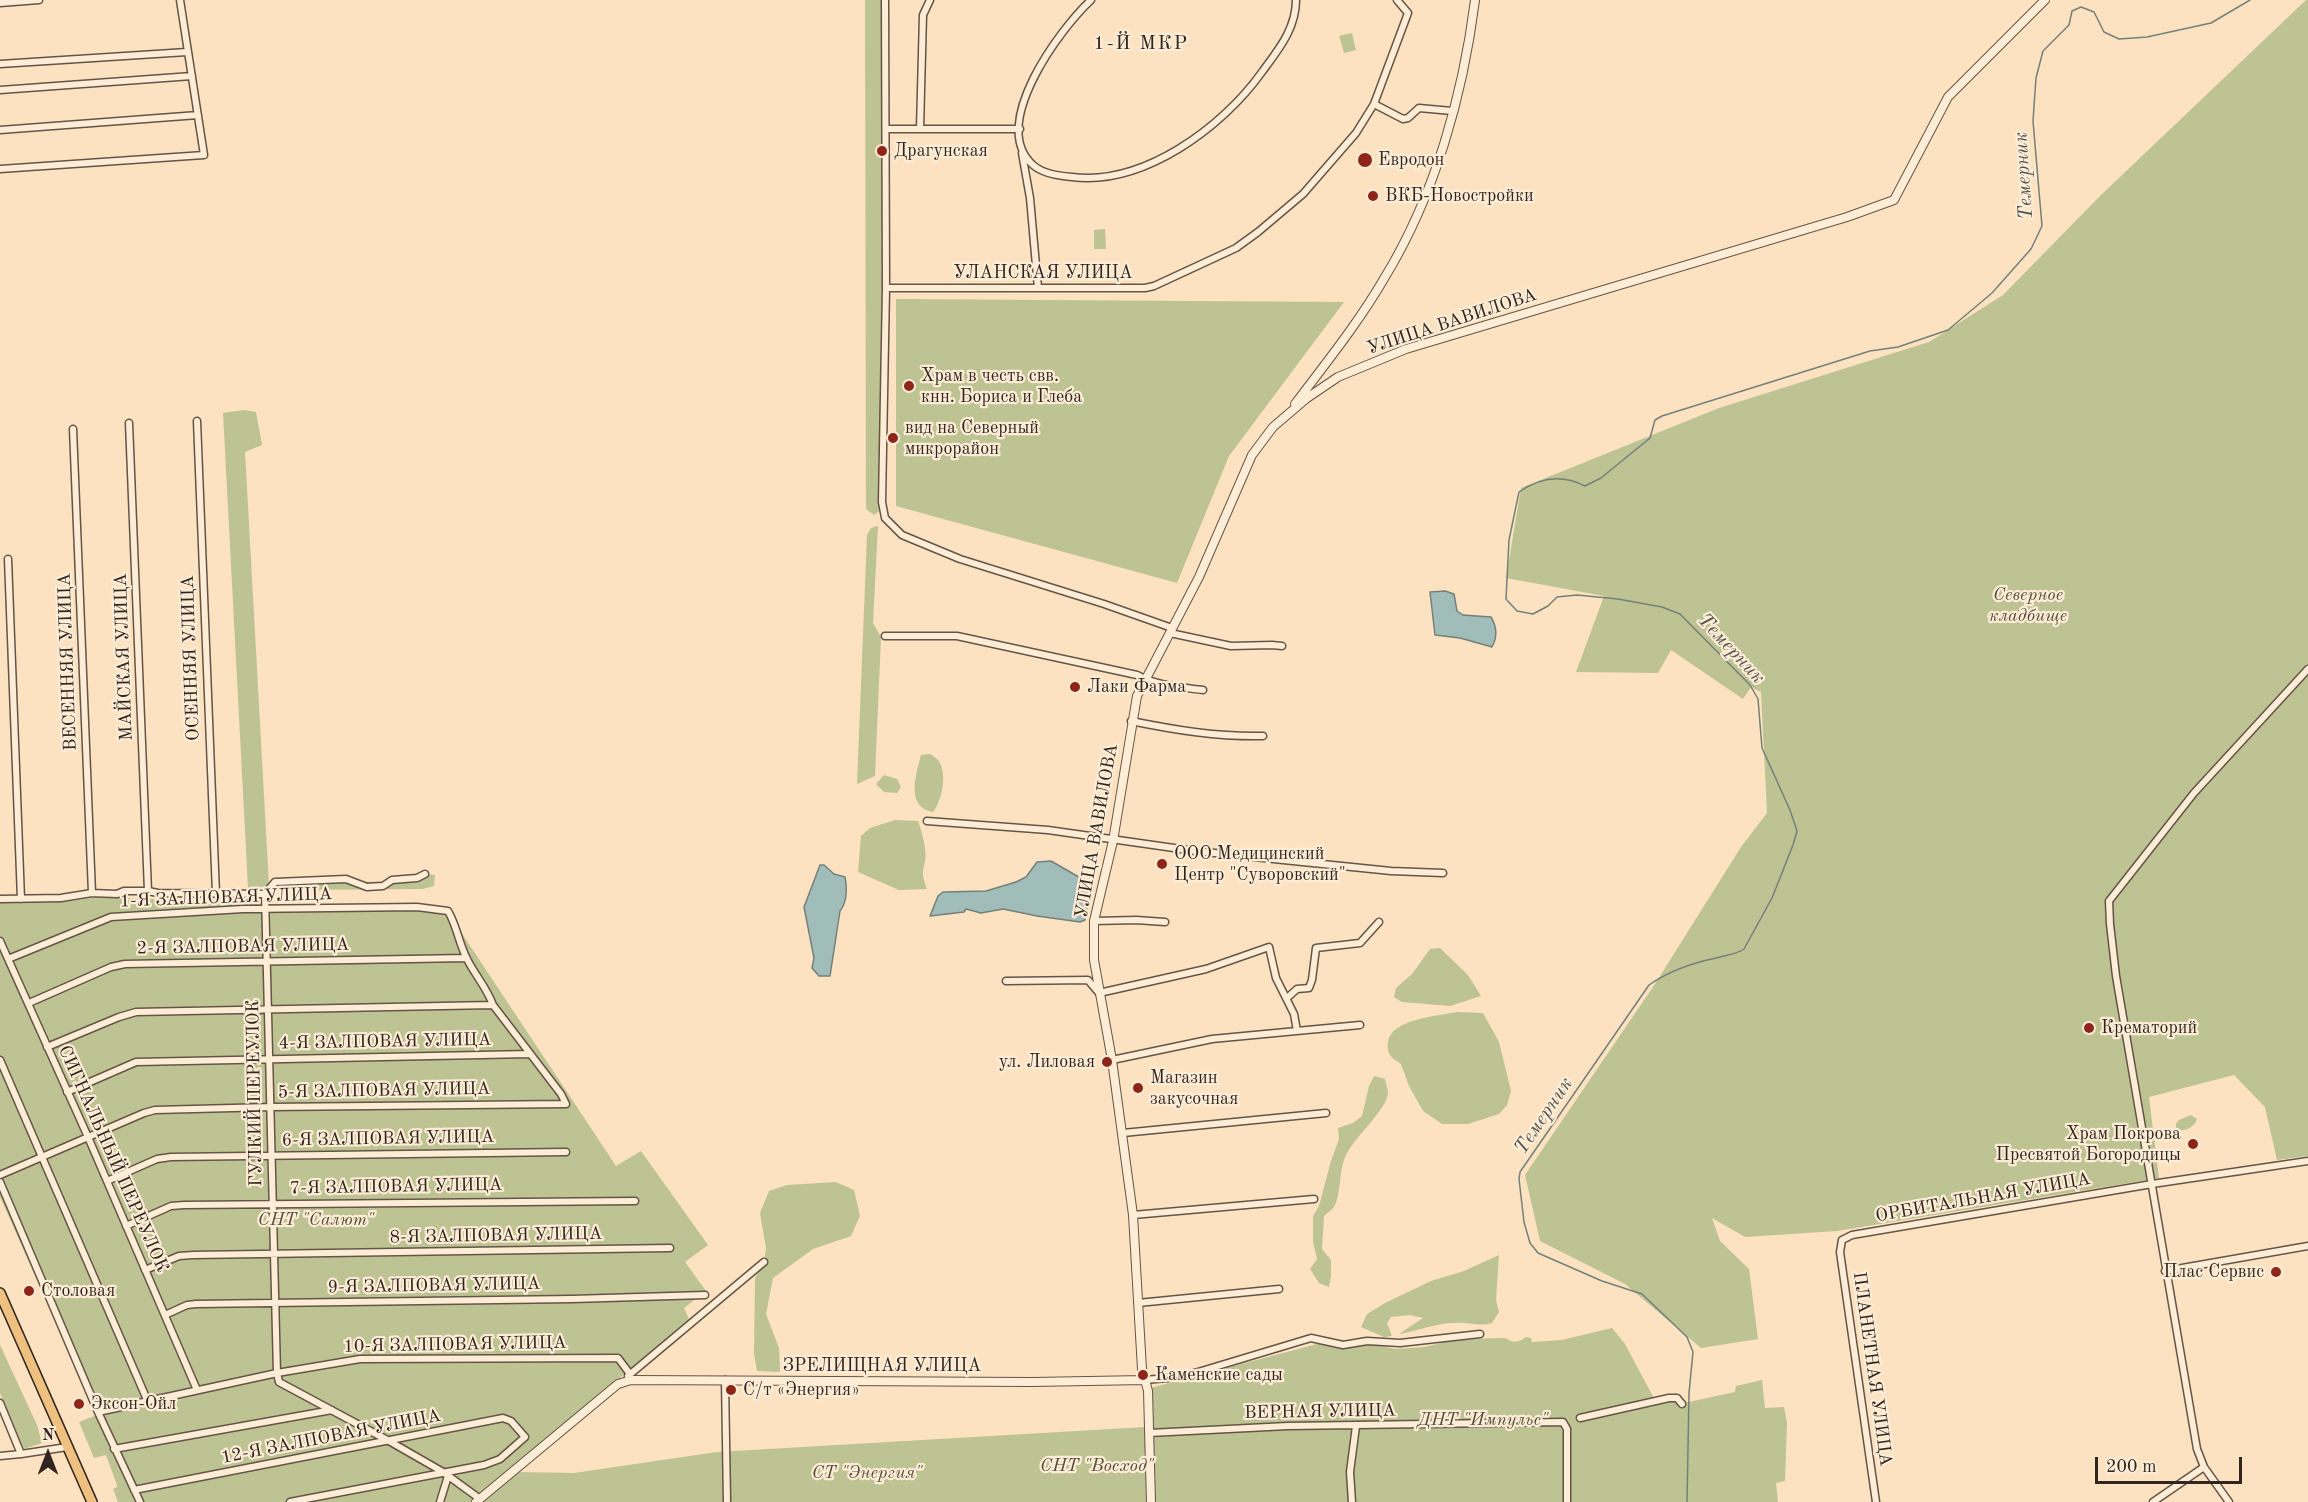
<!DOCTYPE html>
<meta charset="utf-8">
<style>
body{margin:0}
#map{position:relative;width:2308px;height:1502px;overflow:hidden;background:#fce2c0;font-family:"Old Standard TT",serif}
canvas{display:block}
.north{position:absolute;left:18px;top:1424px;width:60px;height:60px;-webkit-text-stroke:4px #fdecd6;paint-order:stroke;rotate:0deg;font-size:16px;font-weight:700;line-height:24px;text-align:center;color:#31261f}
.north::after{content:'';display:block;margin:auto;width:21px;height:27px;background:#31261f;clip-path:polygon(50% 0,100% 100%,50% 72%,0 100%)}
.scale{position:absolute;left:2095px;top:1457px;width:147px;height:27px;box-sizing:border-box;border:3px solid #31261f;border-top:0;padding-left:8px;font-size:18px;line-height:21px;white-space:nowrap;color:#31261f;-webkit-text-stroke:4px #fdecd6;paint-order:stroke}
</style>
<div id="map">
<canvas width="2308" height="1502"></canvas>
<div class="north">N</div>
<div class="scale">200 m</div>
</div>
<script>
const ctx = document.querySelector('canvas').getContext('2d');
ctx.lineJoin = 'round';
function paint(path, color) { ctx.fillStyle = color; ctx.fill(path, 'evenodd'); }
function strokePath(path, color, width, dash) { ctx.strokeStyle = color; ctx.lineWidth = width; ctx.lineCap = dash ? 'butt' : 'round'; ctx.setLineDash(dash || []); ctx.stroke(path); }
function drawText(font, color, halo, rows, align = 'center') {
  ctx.font = font + ' "Old Standard TT",serif'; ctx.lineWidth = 4.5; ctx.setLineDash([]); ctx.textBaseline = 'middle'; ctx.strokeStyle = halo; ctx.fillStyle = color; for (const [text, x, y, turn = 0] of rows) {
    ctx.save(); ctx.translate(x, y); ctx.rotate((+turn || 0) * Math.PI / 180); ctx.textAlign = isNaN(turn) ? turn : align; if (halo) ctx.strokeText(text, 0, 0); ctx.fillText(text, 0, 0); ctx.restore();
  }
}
const green = new Path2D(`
 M 865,0 L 882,0 L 882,509 L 874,515 L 866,509 Z
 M 2306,0 L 2308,0 L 2308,1156 L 2277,1160 L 2265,1107 L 2234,1075 L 2149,1097 L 2159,1178 L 1837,1231 L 1745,1237 L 1712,1218 L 1720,1241 L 1749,1269 L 1758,1339 L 1701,1348 L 1625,1284 L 1540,1241 L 1525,1175 L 1655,984 L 1741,847 L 1767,813 L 1761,692 L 1751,687 L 1743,699 L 1671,650 L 1658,673 L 1576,672 L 1604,596 L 1506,578 L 1521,488 L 1719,408 L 1929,342 L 2003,295 L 2101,195 Z
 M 1352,33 L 1356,50 L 1344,53 L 1339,36 Z
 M 1105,229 L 1106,249 L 1094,249 L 1094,230 Z
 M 896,299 L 1344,302 L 1229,456 L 1177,583 L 896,506 Z
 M 244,410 L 256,412 L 262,445 L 245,452 L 269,886 L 248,888 L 223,413 Z
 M 878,526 L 873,623 L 881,637 L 875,776 L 857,784 L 867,535 L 871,528 Z
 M 930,754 C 933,756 936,758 938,760 C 948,773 942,801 933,812 C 905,807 916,775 921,755 Z
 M 884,775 L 897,779 L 901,787 L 897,793 L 884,792 L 876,784 Z
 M 895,820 L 918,821 C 922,832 927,850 925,861 C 922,874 922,875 927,889 L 899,890 L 858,872 L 861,836 L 870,828 Z
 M 425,874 L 435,875 L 434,886 L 423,889 L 282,890 L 284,883 L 419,881 Z
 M 99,897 L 447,911 L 616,1166 L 641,1151 L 708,1245 L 685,1262 L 706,1291 L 684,1308 L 689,1319 L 473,1502 L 118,1502 L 113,1489 L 117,1487 L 117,1485 L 106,1455 L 94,1458 L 79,1422 L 97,1415 L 0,1197 L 0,901 L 64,902 Z
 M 1440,948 L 1468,975 L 1481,996 L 1450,1006 L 1402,1002 L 1394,997 L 1396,988 L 1412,974 L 1430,949 Z
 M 1457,1012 L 1483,1013 L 1499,1042 L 1511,1091 L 1507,1105 L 1499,1114 L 1468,1124 L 1442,1124 L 1423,1111 L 1409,1086 L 1401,1064 C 1392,1058 1386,1054 1388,1042 C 1391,1019 1437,1016 1457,1012 Z
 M 1374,1076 L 1385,1079 C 1386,1084 1388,1089 1388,1093 C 1387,1109 1356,1136 1347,1153 C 1338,1169 1342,1193 1334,1207 C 1332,1210 1327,1213 1324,1216 L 1322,1249 L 1331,1260 L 1331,1277 L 1329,1287 L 1319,1283 L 1310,1269 L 1317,1259 L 1313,1242 L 1313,1216 L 1319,1206 L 1331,1161 L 1339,1139 L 1338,1128 L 1353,1123 L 1362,1116 L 1369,1086 Z
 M 2191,1115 L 2197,1119 C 2195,1127 2184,1133 2176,1129 L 2176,1124 L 2179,1120 Z
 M 836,1182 L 854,1190 L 860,1216 L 851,1236 L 813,1249 L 773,1278 L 766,1314 L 779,1348 L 780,1372 L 757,1371 L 754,1354 L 755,1278 L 764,1262 L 766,1248 L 760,1213 L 769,1191 L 787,1185 Z
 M 1499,1255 L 1496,1300 L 1499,1312 L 1492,1323 C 1479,1327 1469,1322 1455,1323 C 1435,1323 1418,1331 1399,1334 L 1423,1318 L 1410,1315 L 1391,1317 L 1387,1323 L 1392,1336 L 1384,1337 L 1361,1327 L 1367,1314 L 1385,1303 L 1431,1281 L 1464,1271 Z
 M 1612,1328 L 1625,1344 L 1656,1402 L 1677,1399 L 1684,1403 L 1735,1392 L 1736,1386 L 1762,1380 L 1765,1408 L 1784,1407 L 1787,1423 L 1785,1481 L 1776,1483 L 1778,1502 L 1153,1502 L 1150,1388 L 1321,1343 L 1337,1347 L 1373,1344 L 1395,1349 L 1424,1347 L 1458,1339 L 1505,1338 C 1514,1343 1518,1343 1526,1337 L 1531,1338 L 1532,1342 L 1562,1340 Z
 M 0,1345 L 37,1425 L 42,1443 L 24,1449 L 0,1393 Z
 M 1145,1427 L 1147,1502 L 479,1502 L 516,1472 L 574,1473 L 717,1452 Z`);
const water = new Path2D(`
 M 1445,591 L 1454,594 L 1457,611 L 1463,615 L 1491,617 C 1497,627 1498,636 1492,647 L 1460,638 L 1435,635 L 1430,592 Z
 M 1051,861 L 1084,880 L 1090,888 L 1085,920 L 1080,922 L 1037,916 L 1003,909 L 981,913 L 966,909 L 964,912 L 930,916 L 938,896 L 943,892 L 986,891 L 1016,882 L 1026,877 L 1037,862 Z
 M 820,865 L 824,865 L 834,874 L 845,877 C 847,888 847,902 840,911 L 830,976 L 819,976 L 812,968 L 814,958 L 804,907 Z`);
const stream = new Path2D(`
 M 1687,1502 L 1689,1393 L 1693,1352 L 1687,1337 L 1642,1294 L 1602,1281 L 1538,1253 L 1530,1243 L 1524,1222 L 1519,1179 L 1520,1172 L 1649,985 C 1669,971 1692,963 1716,958 C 1726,955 1735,955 1744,949 L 1772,898 L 1793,845 L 1797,831 L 1790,810 L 1762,748 L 1758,699 L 1750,685 L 1680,614 L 1662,607 L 1618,599 L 1577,595 L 1557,597 L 1548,606 L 1533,614 L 1517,611 L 1506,599 L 1509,540 L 1519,492 C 1539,478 1562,474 1585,486 L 1601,478 L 1650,438 L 1655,420 L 1662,416 L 1870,351 L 1898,347 L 1948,330 L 1992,293 L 2031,249 L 2042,226 L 2033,121 L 2036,78 L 2043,51 L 2069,25 L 2072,11 L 2081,7 L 2094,12 L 2104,32 L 2119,39 L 2147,37 L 2211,23 L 2250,0`);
const minor = new Path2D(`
 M 885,0 L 886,288 L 882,502 L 885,518 L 902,535 L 960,559 L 1104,604 L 1172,628
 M 1091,0 C 1060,29 988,125 1033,165 C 1043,174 1059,176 1072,177 C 1143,186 1222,128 1262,72 C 1278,50 1296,29 1296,0
 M 0,3 L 39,0
 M 0,64 L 187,52
 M 0,90 L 192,76
 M 1374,104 L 1403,119 L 1408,118 L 1419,108 L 1452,111
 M 886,129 L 1020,129
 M 920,129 L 923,15 L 930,0
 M 0,130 L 198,115
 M 1022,153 L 1030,198 L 1038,288
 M 0,169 L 204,155 L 180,0
 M 886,288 L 1145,288 L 1154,286 L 1236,248 L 1258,232 L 1303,194 L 1356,133 L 1374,104 L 1408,13 L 1397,0
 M 197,421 L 216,894
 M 129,423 L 148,891
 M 73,429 L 92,893
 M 8,559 L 21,899
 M 1170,633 L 1231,646 L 1272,645 L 1282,646
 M 885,636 L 957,636 L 1137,675 C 1157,686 1180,687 1203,690
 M 1131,721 C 1175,730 1218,737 1263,736
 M 927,821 L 1048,830 L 1195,851 L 1391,871 L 1443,873
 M 265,894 L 277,1373 L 279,1382 L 389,1441 L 443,1472 L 480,1499
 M 0,899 L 61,898 L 92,893 L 117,894 L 124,891 L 148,891 L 158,893 L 265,894 L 275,882 L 346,879 L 367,887 L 383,886 L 392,880 L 417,878 L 425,874
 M 1094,921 L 1136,920 L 1165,922
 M 0,941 L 88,1137 L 197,1390
 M 1006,981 L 1088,980 L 1099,993 L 1206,969 L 1269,947 L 1276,978 L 1294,1014 L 1297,1031
 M 1287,998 L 1297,989 L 1309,988 L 1312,980 L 1316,948 L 1360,943 L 1379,922
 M 29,1003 L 111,967 L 125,964 L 466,958
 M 47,1047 L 119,1017 L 136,1012 L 493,1005
 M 0,1060 L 148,1402
 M 1112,1060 L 1212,1039 L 1360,1025
 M 67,1092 L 136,1062 L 530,1054
 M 1123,1133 L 1326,1113
 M 0,1175 L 144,1113 L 155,1110 L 271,1107 L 566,1104 L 561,1094 L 493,1005 C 487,988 475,975 467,959 C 459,944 457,926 448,911 L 417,907 L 243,909 L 111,917 L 8,959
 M 107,1181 L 157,1159 L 171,1157 L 566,1152
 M 0,1182 L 98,1412 L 140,1502
 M 1133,1215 L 1314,1199
 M 126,1226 L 171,1206 L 184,1205 L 635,1201
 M 145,1270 L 179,1256 L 193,1255 L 670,1248
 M 2165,1271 L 2308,1246
 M 1138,1303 L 1279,1289
 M 165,1315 L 187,1305 L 196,1304 L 572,1299 L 705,1295
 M 628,1376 L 764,1262
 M 725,1380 L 727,1502
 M 1145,1380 L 1178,1377 L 1198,1372 L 1311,1338 L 1343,1345 L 1367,1341 L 1400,1343 L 1480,1334
 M 0,1403 L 21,1454 L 67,1447
 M 98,1412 L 277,1373 L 360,1359 L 618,1358 L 630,1374
 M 1580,1418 L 1669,1398 L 1677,1398 L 1682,1404
 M 1149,1433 L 1288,1426 L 1563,1422 L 1567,1429 L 1567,1502
 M 114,1449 L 332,1410
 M 0,1456 L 21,1454
 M 134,1490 L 503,1418 L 511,1421 L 525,1437 L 500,1459 L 484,1465 L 290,1502
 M 440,1502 L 448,1476
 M 1352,1502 L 1350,1472 L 1356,1426
 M 1876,1502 L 1840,1252 L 1842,1240 L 1852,1235 L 2152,1184 L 2308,1161
 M 2153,1502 L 2204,1467
 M 2229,1502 L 2204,1467 L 2197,1449 L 2116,976 L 2110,924 L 2109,901 L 2194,793 L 2308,669`);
const tertiary = new Path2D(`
 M 1295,404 C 1326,363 1359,322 1385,277 C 1435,195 1463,95 1475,0
 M 476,1502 L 618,1384 L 631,1380 L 1032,1382 L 1145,1380
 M 1151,1502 L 1148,1391 L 1142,1369 L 1133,1215 L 1112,1060 L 1094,960 L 1094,921 L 1113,841 L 1137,696 L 1199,577 L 1252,455 L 1273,427 L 1307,398 L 1338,377 L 1406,349 L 1847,217 L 1894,200 L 1948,97 L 2045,0`);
const primary = new Path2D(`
 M 0,1293 L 92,1502`);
const markers = [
 [882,151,6,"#8f2418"],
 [1365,160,8,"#8f2418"],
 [1373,196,6,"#8f2418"],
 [909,386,6,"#8f2418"],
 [893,438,6,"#8f2418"],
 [1075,687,6,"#8f2418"],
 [1162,864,6,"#8f2418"],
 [2089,1028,6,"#8f2418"],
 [1107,1062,6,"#8f2418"],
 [1138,1088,6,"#8f2418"],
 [2193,1144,6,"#8f2418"],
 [2276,1272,6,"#8f2418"],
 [29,1291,6,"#8f2418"],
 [1143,1375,6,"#8f2418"],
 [731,1390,6,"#8f2418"],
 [79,1404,6,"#8f2418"]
];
const poiNames = [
 ["Драгунская",894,151],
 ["Евродон",1378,160],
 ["ВКБ-Новостройки",1385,196],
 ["Храм в честь свв.",921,376],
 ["кнн. Бориса и Глеба",921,397],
 ["вид на Северный",905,428],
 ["микрорайон",905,449],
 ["Лаки Фарма",1087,687],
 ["ООО Медицинский",1174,854],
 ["Центр \"Суворовский\"",1174,875],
 ["Крематорий",2101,1028],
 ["ул. Лиловая",1095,1062,"right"],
 ["Магазин",1150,1078],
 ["закусочная",1150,1099],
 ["Храм Покрова",2181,1134,"right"],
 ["Пресвятой Богородицы",2181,1155,"right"],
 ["Плас Сервис",2264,1272,"right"],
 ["Столовая",41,1291],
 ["Каменские сады",1155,1375],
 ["С/т «Энергия»",743,1390],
 ["Эксон-Ойл",91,1404]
];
const streetNames = [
 ["УЛАНСКАЯ УЛИЦА",1043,273],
 ["УЛИЦА ВАВИЛОВА",1452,322,-18],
 ["МАЙСКАЯ УЛИЦА",124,657,-92],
 ["ОСЕННЯЯ УЛИЦА",191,658,-92],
 ["ВЕСЕННЯЯ УЛИЦА",68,662,-92],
 ["УЛИЦА ВАВИЛОВА",1097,831,-80],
 ["1-Я ЗАЛПОВАЯ УЛИЦА",226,898,-2],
 ["2-Я ЗАЛПОВАЯ УЛИЦА",243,947,-1],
 ["4-Я ЗАЛПОВАЯ УЛИЦА",385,1042,-1],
 ["5-Я ЗАЛПОВАЯ УЛИЦА",384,1091,-1],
 ["ГУЛКИЙ ПЕРЕУЛОК",255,1093,-91],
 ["6-Я ЗАЛПОВАЯ УЛИЦА",388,1139,-1],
 ["СИГНАЛЬНЫЙ ПЕРЕУЛОК",113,1159,66],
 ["7-Я ЗАЛПОВАЯ УЛИЦА",396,1187,-1],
 ["ОРБИТАЛЬНАЯ УЛИЦА",1983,1198,-10],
 ["8-Я ЗАЛПОВАЯ УЛИЦА",496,1236,-1],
 ["9-Я ЗАЛПОВАЯ УЛИЦА",434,1286,-1],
 ["10-Я ЗАЛПОВАЯ УЛИЦА",455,1345,-1],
 ["ЗРЕЛИЩНАЯ УЛИЦА",882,1366],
 ["ПЛАНЕТНАЯ УЛИЦА",1872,1369,82],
 ["ВЕРНАЯ УЛИЦА",1320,1412,-1],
 ["12-Я ЗАЛПОВАЯ УЛИЦА",331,1437,-11]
];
const parkNames = [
 ["Северное",2028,595],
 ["кладбище",2028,616],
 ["СНТ \"Салют\"",316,1220],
 ["ДНТ \"Импульс\"",1483,1420],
 ["СНТ \"Восход\"",1097,1466],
 ["СТ \"Энергия\"",867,1473]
];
const neighbourhoodNames = [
 ["1-Й МКР",1141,44]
];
const waterNames = [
 ["Темерник",2024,176,-94],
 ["Темерник",1731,649,47],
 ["Темерник",1544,1116,-56]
];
paint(green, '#bdc393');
paint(water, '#a0bdb9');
strokePath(water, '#74817b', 1.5);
strokePath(stream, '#74817b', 1.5);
strokePath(minor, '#645547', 9);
strokePath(tertiary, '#645547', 10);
strokePath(primary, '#31261f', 12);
strokePath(minor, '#fdecd6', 6);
strokePath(tertiary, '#fdecd6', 8);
strokePath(primary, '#eec180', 9);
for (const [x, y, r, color] of markers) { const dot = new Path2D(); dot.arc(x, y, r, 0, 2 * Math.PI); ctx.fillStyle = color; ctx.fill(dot); strokePath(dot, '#fdecd6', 2); }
drawText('18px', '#31261f', '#fdecd6', poiNames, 'left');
drawText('18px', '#31261f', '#fdecd6', streetNames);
drawText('italic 18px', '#544d3c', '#fdecd6', parkNames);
ctx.letterSpacing = '1.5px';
drawText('20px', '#31261f', '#fdecd6', neighbourhoodNames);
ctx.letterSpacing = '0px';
drawText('italic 20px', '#52534d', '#fdecd6', waterNames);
</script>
